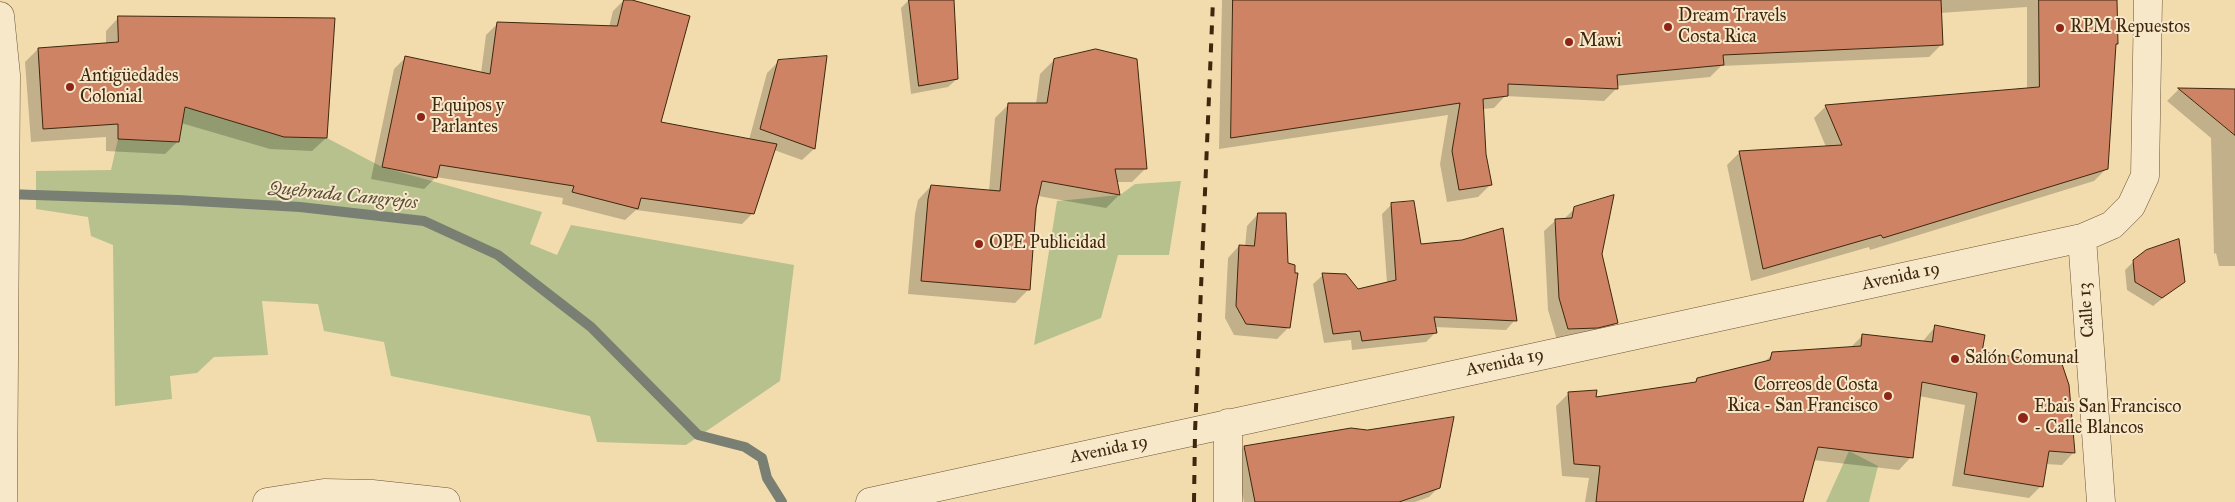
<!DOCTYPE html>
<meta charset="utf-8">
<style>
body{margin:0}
canvas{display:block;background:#f2dcad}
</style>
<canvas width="2235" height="502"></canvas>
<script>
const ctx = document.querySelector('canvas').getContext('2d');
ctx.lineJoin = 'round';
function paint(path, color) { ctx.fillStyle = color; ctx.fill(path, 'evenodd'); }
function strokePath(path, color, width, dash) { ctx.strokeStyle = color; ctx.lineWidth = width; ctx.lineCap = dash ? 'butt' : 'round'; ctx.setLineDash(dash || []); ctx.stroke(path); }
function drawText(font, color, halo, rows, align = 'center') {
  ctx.font = font + ' "IM FELL Great Primer",serif'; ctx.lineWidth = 4; ctx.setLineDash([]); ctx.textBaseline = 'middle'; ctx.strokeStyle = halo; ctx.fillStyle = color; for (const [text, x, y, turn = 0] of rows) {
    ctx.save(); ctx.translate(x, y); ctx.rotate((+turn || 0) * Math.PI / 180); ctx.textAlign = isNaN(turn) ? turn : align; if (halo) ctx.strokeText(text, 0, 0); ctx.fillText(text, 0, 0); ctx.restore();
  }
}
const green = new Path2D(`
 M 185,107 L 284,137 L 327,138 L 382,167 L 542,212 L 530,244 L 557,255 L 571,225 L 794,265 L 780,381 L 686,445 L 597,442 L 590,416 L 391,376 L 384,342 L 324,331 L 318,304 L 262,301 L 268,355 L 214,357 L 197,373 L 170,376 L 172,399 L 115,406 L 113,245 L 91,236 L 88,217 L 36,209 L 36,171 L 111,170 L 118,139 L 179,142 Z
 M 1181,181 L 1169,255 L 1118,255 L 1101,318 L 1034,345 L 1057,201 L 1120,195 L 1135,184 Z
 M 1849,451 L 1878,466 L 1869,502 L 1826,502 Z`);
const shadow = new Path2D(`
 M 624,0 L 627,0 L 660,123 L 749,140 L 767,73 L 779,61 L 814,149 L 802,160 L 774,150 L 753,213 L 742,224 L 636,210 L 625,220 L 562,204 L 563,198 L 436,177 L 424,189 L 371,179 L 394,69 L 405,58 L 481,73 L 486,35 L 498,23 L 609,27 L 613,11 Z
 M 909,0 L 952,1 L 957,79 L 948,87 L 911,94 L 901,8 Z
 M 1222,0 L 2115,0 L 2117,44 L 2115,46 L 2107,168 L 2094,181 L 1870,250 L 1869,247 L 1751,281 L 1727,165 L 1739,153 L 1826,147 L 1814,118 L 1826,106 L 2027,89 L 2027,7 L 1940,13 L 1941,45 L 1929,57 L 1721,66 L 1710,77 L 1616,86 L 1616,89 L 1604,101 L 1505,96 L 1494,108 L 1482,109 L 1484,154 L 1490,185 L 1478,197 L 1447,202 L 1440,164 L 1448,115 L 1219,149 Z
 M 119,17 L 326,138 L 312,151 L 270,149 L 181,123 L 178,141 L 165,154 L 106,151 L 106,137 L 31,142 L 25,62 L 38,49 L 106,44 L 106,31 Z
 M 1054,60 L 1146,168 L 1132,182 L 1116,182 L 1119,195 L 1106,208 L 1038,196 L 1029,289 L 1015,303 L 908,294 L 915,214 L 918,200 L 931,186 L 989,191 L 995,118 L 1009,104 L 1036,104 L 1040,74 Z
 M 2179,89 L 2235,90 L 2235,266 L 2219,266 L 2216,253 L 2214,254 L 2211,138 L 2167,101 Z
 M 1392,204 L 1420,245 L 1515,320 L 1506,330 L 1435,327 L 1436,332 L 1426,342 L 1352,350 L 1351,340 L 1324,343 L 1313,284 L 1323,275 L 1358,291 L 1387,283 L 1382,214 Z
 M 1575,208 L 1600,254 L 1616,323 L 1605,334 L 1557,340 L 1548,310 L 1544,231 L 1556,220 L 1563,220 Z
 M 1258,214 L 1288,328 L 1277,339 L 1234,335 L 1225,318 L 1228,258 L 1239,246 L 1245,247 L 1247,226 Z
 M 2134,261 L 2184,281 L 2153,306 L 2127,290 L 2125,270 Z
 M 1935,327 L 1981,353 L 2074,452 L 2062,465 L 2045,464 L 2041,486 L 2029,498 L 1952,486 L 1965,405 L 1919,396 L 1911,457 L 1899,470 L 1813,460 L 1802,502 L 1585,502 L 1589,478 L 1562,476 L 1556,406 L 1568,394 L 1595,391 L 1594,399 L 1694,383 L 1698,379 L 1763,363 L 1773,354 L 1851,347 L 1863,335 L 1922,342 Z
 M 1244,447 L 1439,487 L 1429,497 L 1415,502 L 1244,502 L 1234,457 Z`);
const stream = new Path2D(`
 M 7,194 L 178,200 L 300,207 L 424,221 L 498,255 L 591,327 L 698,435 L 745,447 L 762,458 L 767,478 L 782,502`);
const building = new Path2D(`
 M 624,0 L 632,0 L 690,16 L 661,122 L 777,144 L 754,214 L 641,198 L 638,209 L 572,192 L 574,186 L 440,165 L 437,178 L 382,167 L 405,56 L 490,74 L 497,22 L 617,26 Z
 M 909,0 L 954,0 L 958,79 L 919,86 Z
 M 1233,0 L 1941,0 L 1943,45 L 1723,55 L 1724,65 L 1617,75 L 1618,89 L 1508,84 L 1508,96 L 1483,99 L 1486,154 L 1492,185 L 1459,190 L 1452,151 L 1460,103 L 1231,138 Z
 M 2039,0 L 2117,0 L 2118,44 L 2116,44 L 2108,169 L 1883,238 L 1881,235 L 1763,269 L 1739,151 L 1842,145 L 1825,105 L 2039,87 Z
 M 118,16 L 335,18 L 327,138 L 284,137 L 185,107 L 179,142 L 118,139 L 118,124 L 43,129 L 38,48 L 118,42 Z
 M 1096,49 L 1137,59 L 1147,169 L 1115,169 L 1120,195 L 1042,181 L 1036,208 L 1030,290 L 921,281 L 928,199 L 931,185 L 1000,191 L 1008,103 L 1047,103 L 1054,59 Z
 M 827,56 L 815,149 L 760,129 L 778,60 Z
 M 2178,88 L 2235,89 L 2235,135 Z
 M 1614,195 L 1602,254 L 1618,323 L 1598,328 L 1568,329 L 1559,298 L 1555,219 L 1572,218 L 1574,207 Z
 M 1414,201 L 1421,244 L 1462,240 L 1503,228 L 1517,321 L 1434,317 L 1437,333 L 1362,341 L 1360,331 L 1333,334 L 1322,273 L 1346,274 L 1358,289 L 1396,280 L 1391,203 Z
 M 1258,213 L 1286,213 L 1288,263 L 1295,265 L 1295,273 L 1298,273 L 1290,328 L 1246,324 L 1236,306 L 1239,245 L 1254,246 Z
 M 2179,239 L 2185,282 L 2162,298 L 2135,282 L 2133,260 L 2146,250 Z
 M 1935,325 L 1985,335 L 1982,352 L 2062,364 L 2069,385 L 2075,453 L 2049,451 L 2043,487 L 1964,474 L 1977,393 L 1922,382 L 1913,458 L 1818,447 L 1803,502 L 1596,502 L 1600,466 L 1574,464 L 1568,392 L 1597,390 L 1596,397 L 1696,382 L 1697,378 L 1770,360 L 1772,352 L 1861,346 L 1862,334 L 1932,342 Z
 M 1454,417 L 1440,488 L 1399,502 L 1255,502 L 1244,446 L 1351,428 L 1367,430 Z`);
const minor = new Path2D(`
 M 0,16 L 6,75 L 3,502
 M 2082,238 L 2101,502
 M 1228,423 L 1228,502
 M 267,502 L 324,493 L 372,494 L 446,502
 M 870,502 L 2082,238 L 2112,225 L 2131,206 L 2145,176 L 2148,0`);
const rail = new Path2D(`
 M 1194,502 L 1195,432 L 1213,0`);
const markers = [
 [1668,27,5,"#8f2418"],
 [2060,28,5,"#8f2418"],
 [1569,42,5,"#8f2418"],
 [70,87,5,"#8f2418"],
 [421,117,5,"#8f2418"],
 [979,244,5,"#8f2418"],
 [1955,359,5,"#8f2418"],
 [1888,396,5,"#8f2418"],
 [2023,418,6,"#8f2418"]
];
const poiNames = [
 ["Dream Travels",1678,17],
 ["Costa Rica",1678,38],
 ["RPM Repuestos",2070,28],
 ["Mawi",1579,42],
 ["Antigüedades",80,77],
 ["Colonial",80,98],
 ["Equipos y",431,107],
 ["Parlantes",431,128],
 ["OPE Publicidad",989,244],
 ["Salón Comunal",1965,359],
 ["Correos de Costa",1878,386,"right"],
 ["Rica - San Francisco",1878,407,"right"],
 ["Ebais San Francisco",2034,408],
 ["- Calle Blancos",2034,429]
];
const streetNames = [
 ["Avenida 19",1901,277,-12],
 ["Calle 13",2087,310,-94],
 ["Avenida 19",1505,363,-12],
 ["Avenida 19",1109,450,-12]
];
const waterNames = [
 ["Quebrada Cangrejos",343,196,6]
];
paint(green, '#b7c18d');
paint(shadow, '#0003');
strokePath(stream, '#797f72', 10);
paint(building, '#ce8364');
strokePath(building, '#3f270e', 1);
strokePath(minor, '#6c5436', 29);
strokePath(minor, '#f7e8ca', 28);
strokePath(rail, '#3f270e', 4, [9, 9]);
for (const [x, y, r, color] of markers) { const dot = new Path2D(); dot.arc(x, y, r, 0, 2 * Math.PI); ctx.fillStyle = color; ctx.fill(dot); strokePath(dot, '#f7e8ca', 2); }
drawText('18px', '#3f270e', '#f7e8ca', poiNames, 'left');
drawText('18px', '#3f270e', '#f7e8ca', streetNames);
drawText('italic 19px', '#574c38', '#f7e8ca', waterNames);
</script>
